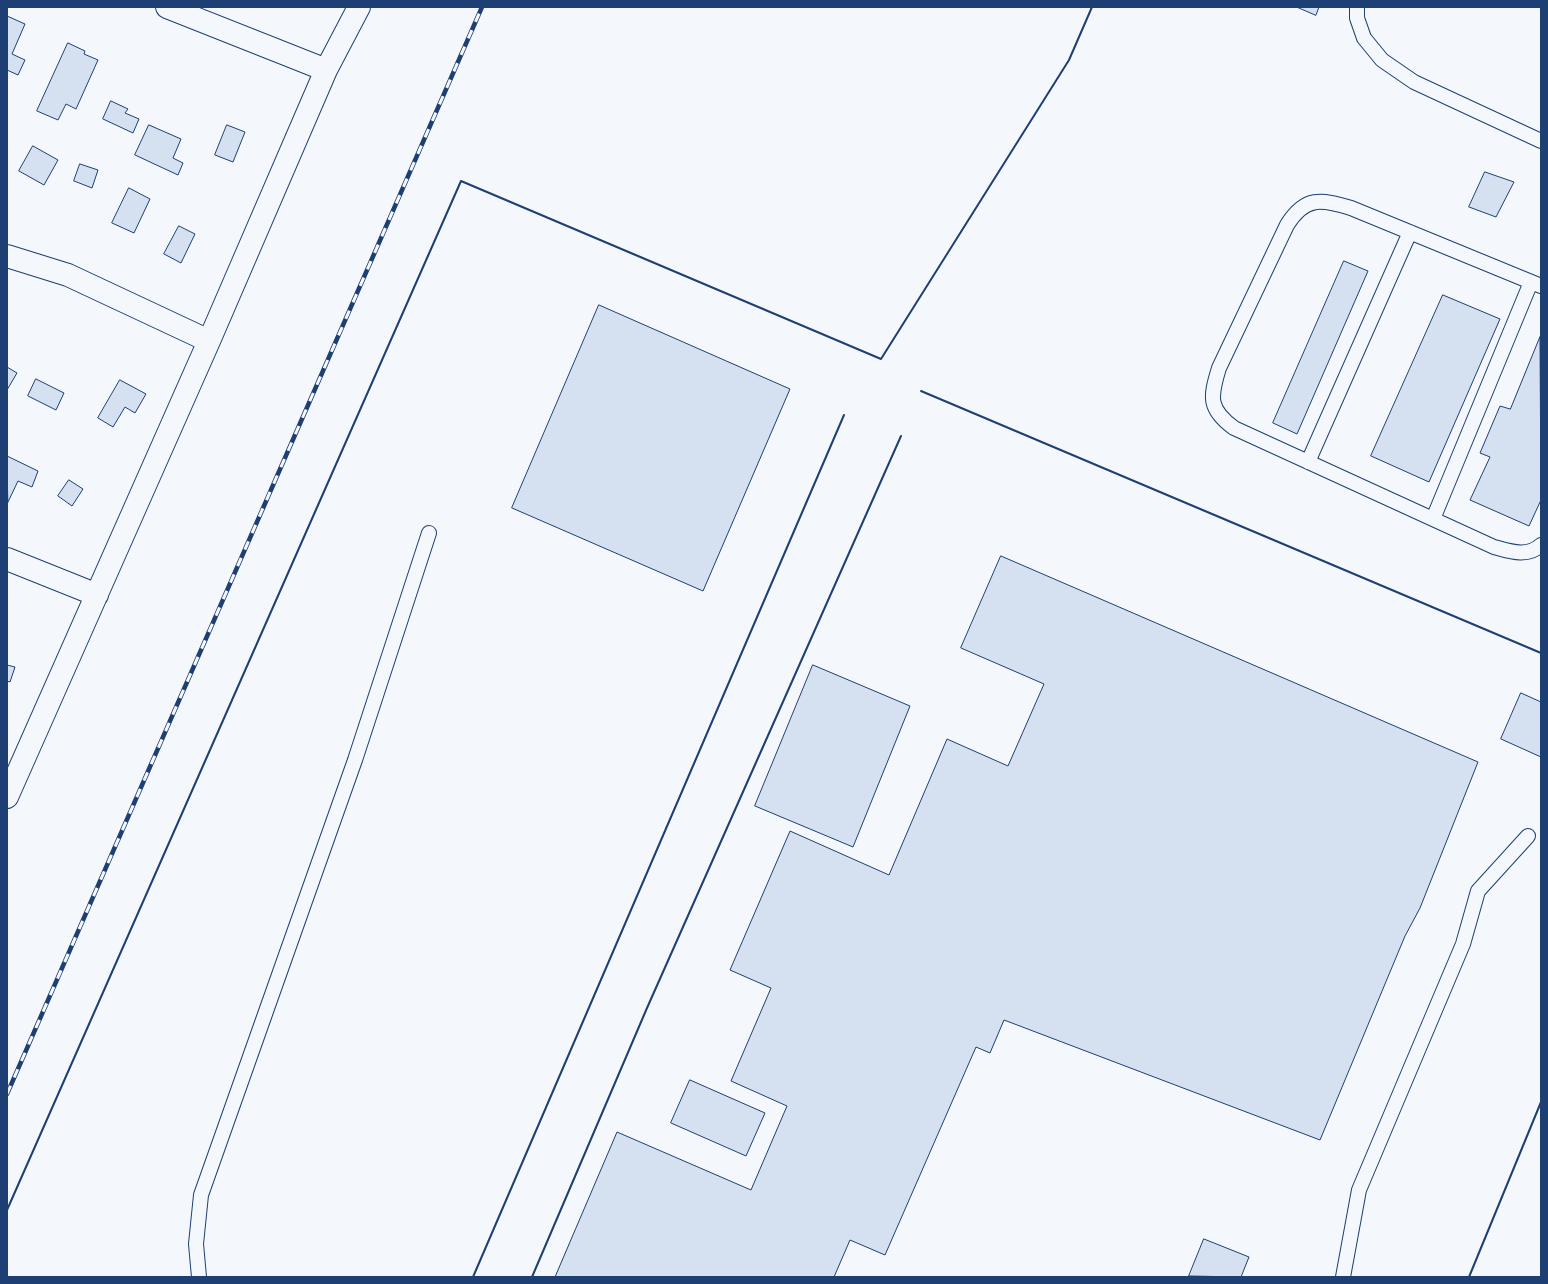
<!DOCTYPE html>
<style>
body{margin:0}
#map{position:relative;width:1548px;height:1284px;overflow:hidden;background:#f4f7fb;font-family:Mulish,sans-serif}
canvas{display:block}
.frame{position:absolute;inset:0;border:8px solid #1d3f73;pointer-events:none}
</style>
<div id="map">
<canvas width="1548" height="1284"></canvas>
<div class="frame"></div>
</div>
<script>
const ctx = document.querySelector('canvas').getContext('2d');
ctx.lineJoin = 'round';
function paint(path, color) { ctx.fillStyle = color; ctx.fill(path, 'evenodd'); }
function strokePath(path, color, width, dash) { ctx.strokeStyle = color; ctx.lineWidth = width; ctx.lineCap = dash ? 'butt' : 'round'; ctx.setLineDash(dash || []); ctx.stroke(path); }
const building = new Path2D(`
 M 1297,7 L 1319,7 L 1316,15 Z
 M 7,16 L 25,24 L 12,54 L 25,60 L 18,75 L 7,70 Z
 M 68,43 L 85,51 L 84,54 L 98,60 L 76,109 L 66,104 L 58,120 L 37,111 Z
 M 111,101 L 128,109 L 125,113 L 139,119 L 133,133 L 103,119 Z
 M 149,125 L 181,139 L 173,158 L 183,163 L 178,175 L 135,155 Z
 M 227,125 L 245,132 L 233,162 L 215,155 Z
 M 33,146 L 58,160 L 44,185 L 19,171 Z
 M 80,164 L 98,170 L 92,188 L 74,181 Z
 M 1485,172 L 1514,182 L 1496,217 L 1469,207 Z
 M 129,188 L 150,199 L 134,233 L 112,223 Z
 M 179,226 L 195,234 L 181,263 L 164,254 Z
 M 1344,261 L 1368,271 L 1297,434 L 1273,423 Z
 M 1443,295 L 1500,319 L 1429,482 L 1371,456 Z
 M 599,305 L 790,389 L 703,591 L 512,508 Z
 M 1540,337 L 1541,500 L 1529,526 L 1470,500 L 1490,457 L 1480,453 L 1500,406 L 1510,409 Z
 M 7,367 L 17,373 L 7,390 Z
 M 36,379 L 64,393 L 56,410 L 28,396 Z
 M 120,380 L 146,394 L 135,413 L 125,407 L 113,427 L 98,418 Z
 M 7,456 L 38,471 L 32,487 L 18,481 L 8,502 Z
 M 69,480 L 83,489 L 72,506 L 58,496 Z
 M 1001,556 L 1478,762 L 1420,908 L 1405,936 L 1320,1140 L 1004,1020 L 990,1053 L 976,1047 L 885,1255 L 850,1240 L 834,1277 L 555,1277 L 617,1132 L 751,1190 L 787,1106 L 731,1081 L 771,988 L 730,970 L 790,831 L 889,875 L 947,739 L 1008,766 L 1044,684 L 961,648 Z
 M 7,665 L 15,667 L 10,682 L 7,681 Z
 M 813,665 L 910,706 L 853,847 L 755,806 Z
 M 1521,693 L 1541,702 L 1541,757 L 1501,739 Z
 M 690,1080 L 765,1113 L 746,1156 L 671,1123 Z
 M 1204,1239 L 1249,1257 L 1241,1277 L 1189,1276 Z`);
const lane = new Path2D(`
 M 1357,7 L 1357,18 L 1364,38 L 1382,60 L 1414,82 L 1541,141
 M 1541,286 L 1351,208 C 1321,199 1305,196 1287,225 L 1219,368 C 1210,397 1208,409 1234,428 L 1494,547 C 1509,551 1527,558 1541,545
 M 1308,462 L 1410,232
 M 1433,519 L 1531,282
 M 199,1277 L 196,1244 L 201,1195 L 355,760 L 429,533
 M 1343,1277 L 1359,1190 L 1463,944 L 1478,891 L 1528,836`);
const street = new Path2D(`
 M 167,7 L 326,70
 M 7,256 L 68,275 L 209,341
 M 7,559 L 97,595
 M 7,797 L 209,341 L 326,70 L 359,7`);
const rail = new Path2D(`
 M 7,1094 L 482,7`);
const wall = new Path2D(`
 M 921,391 L 1541,653
 M 7,1210 L 461,181 L 881,359 L 1069,60 L 1092,7
 M 473,1277 L 844,415
 M 532,1277 L 647,1008 L 901,436
 M 1469,1277 L 1541,1102`);
paint(building, '#d5e0f0');
strokePath(building, '#1d3f73', 1);
strokePath(lane, '#1d3f73', 16);
strokePath(street, '#1d3f73', 24);
strokePath(lane, '#f4f7fb', 14);
strokePath(street, '#f4f7fb', 22);
strokePath(rail, '#1d3f73', 4.5);
strokePath(rail, '#f4f7fb', 3, [9]);
strokePath(wall, '#1d3f73', 2);
</script>
